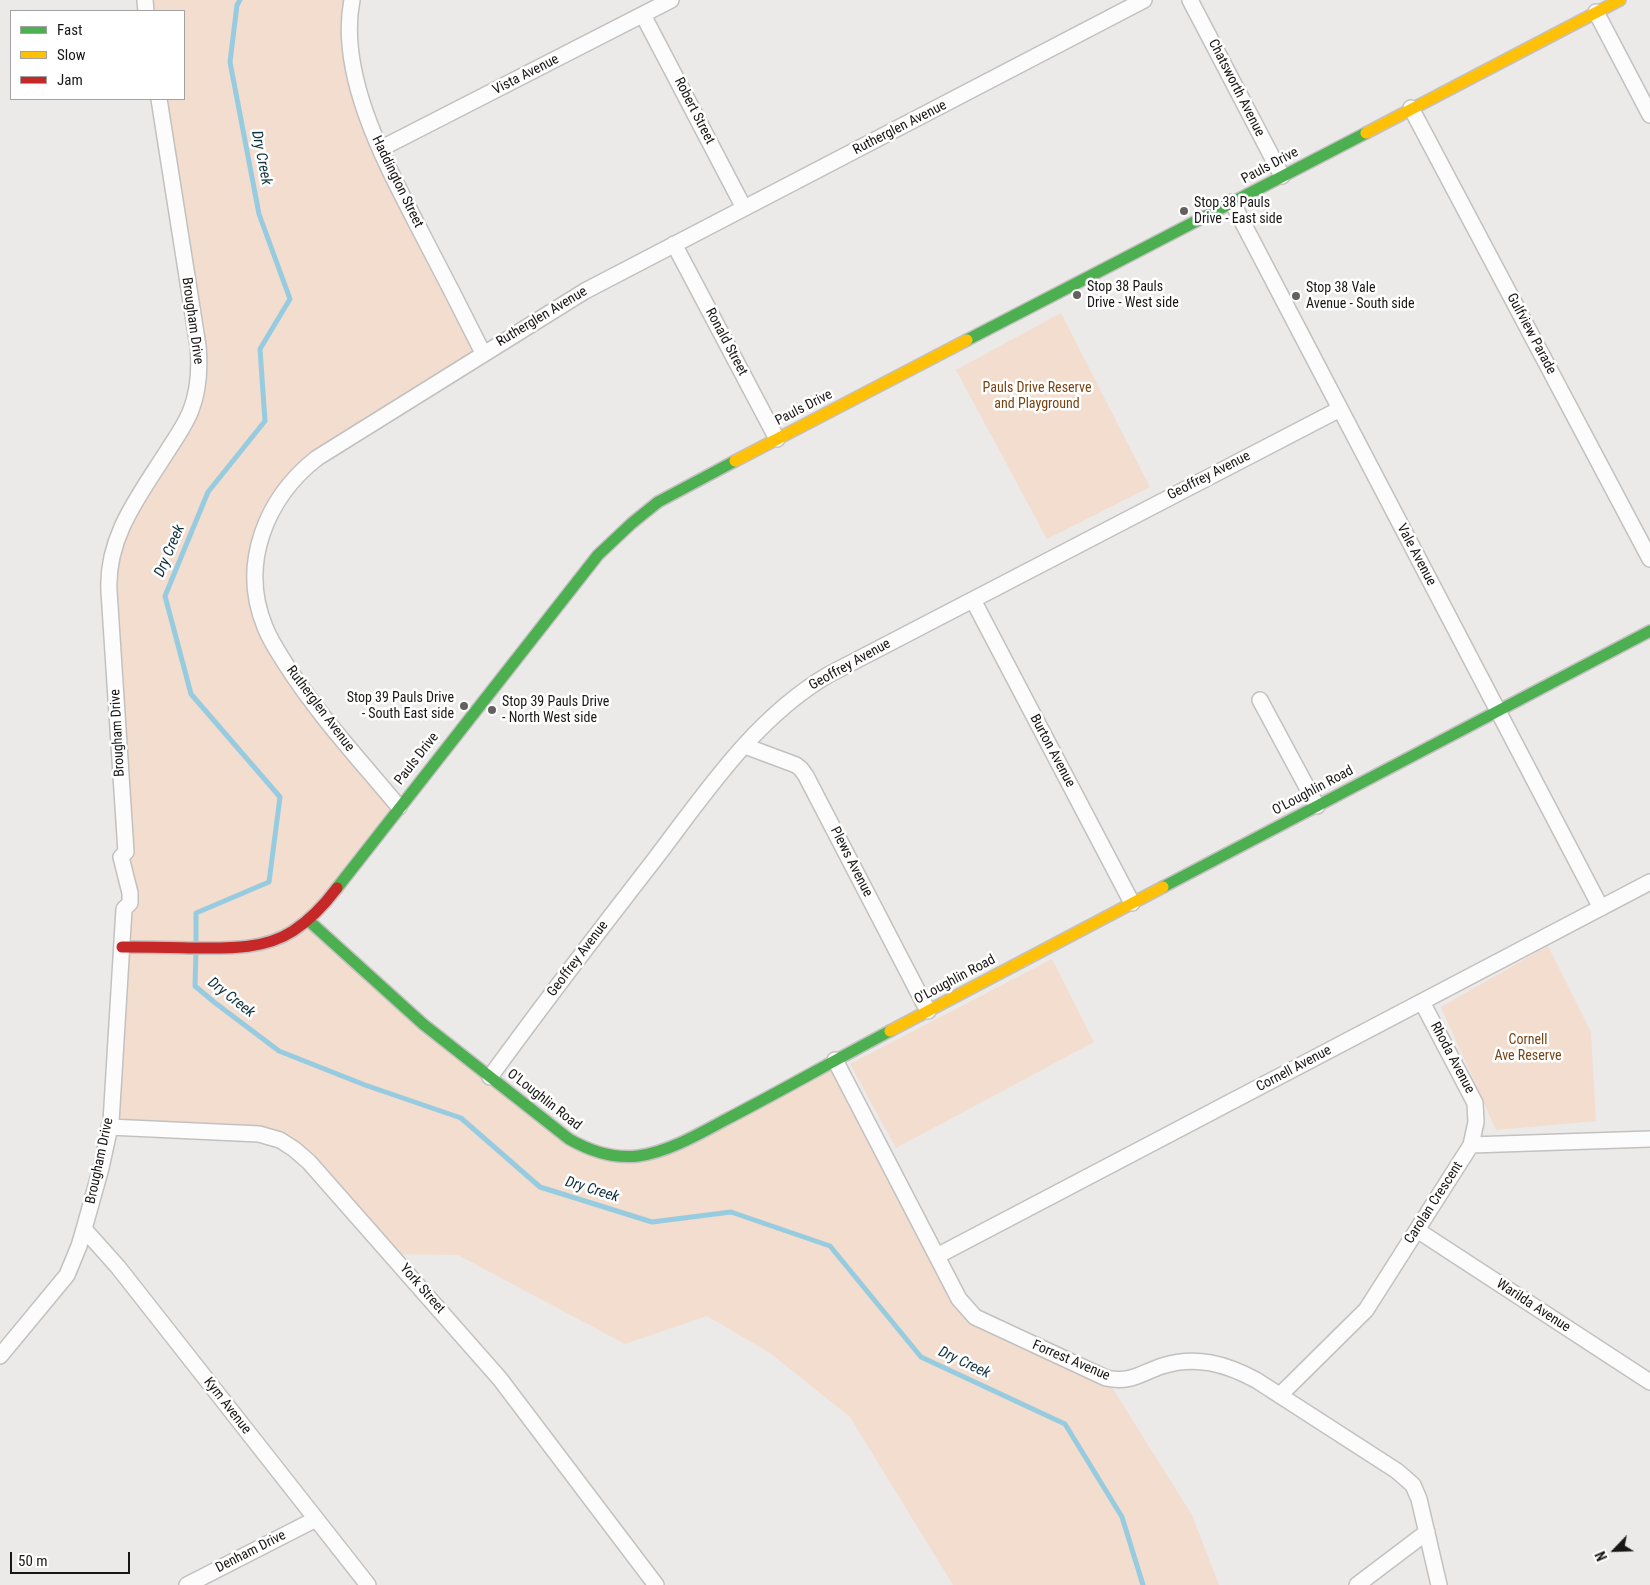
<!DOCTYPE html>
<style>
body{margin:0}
#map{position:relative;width:1650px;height:1585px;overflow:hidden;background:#eceae8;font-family:"Roboto Condensed",sans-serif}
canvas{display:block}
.legend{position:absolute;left:10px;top:10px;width:175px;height:90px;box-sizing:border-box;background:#fff;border:1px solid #a3a2a2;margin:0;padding:6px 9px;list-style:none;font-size:15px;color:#191716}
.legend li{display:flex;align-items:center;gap:10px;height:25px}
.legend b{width:25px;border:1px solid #a3a2a2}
.north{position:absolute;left:1590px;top:1525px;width:50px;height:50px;-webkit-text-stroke:4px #fff;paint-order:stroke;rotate:246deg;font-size:14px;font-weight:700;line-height:20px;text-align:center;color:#191716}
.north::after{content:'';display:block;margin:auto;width:18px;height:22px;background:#191716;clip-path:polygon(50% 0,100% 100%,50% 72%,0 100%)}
.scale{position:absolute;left:10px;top:1552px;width:120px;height:22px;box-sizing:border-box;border:2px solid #191716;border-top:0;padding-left:6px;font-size:15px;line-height:18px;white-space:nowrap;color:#191716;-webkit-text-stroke:4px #fff;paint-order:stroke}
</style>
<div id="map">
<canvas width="1650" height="1585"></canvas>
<ul class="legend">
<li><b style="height:6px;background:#4caf50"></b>Fast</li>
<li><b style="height:6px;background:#ffc107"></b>Slow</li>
<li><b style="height:6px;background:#c62828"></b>Jam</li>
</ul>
<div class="north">N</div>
<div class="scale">50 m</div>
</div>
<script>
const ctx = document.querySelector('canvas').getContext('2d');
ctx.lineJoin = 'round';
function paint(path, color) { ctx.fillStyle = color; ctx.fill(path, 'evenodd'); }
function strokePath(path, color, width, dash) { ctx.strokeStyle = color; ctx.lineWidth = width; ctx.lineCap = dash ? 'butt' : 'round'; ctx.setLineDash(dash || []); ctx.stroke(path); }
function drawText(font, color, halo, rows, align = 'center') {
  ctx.font = font + ' "Roboto Condensed",sans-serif'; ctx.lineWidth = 5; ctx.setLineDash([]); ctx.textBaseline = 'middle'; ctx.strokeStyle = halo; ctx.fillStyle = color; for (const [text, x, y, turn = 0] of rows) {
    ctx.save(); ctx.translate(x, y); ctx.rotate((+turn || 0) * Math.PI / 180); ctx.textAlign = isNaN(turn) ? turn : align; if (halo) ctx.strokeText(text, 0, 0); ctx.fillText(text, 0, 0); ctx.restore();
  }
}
const green = new Path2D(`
 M 144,0 L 354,0 L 349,14 L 369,123 L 483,353 L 309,465 L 259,544 L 256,591 L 268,635 L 399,807 L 303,924 L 576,1143 L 650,1153 L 835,1060 L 964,1306 L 1106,1378 L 1192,1515 L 1219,1585 L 953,1585 L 850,1417 L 770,1353 L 707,1316 L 625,1344 L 458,1255 L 391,1254 L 309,1162 L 267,1136 L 109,1127 L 124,909 L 108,576 L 119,532 L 197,388 L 159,99 L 184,99 L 184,11 L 145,11 Z
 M 1061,313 L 1150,487 L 1047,539 L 956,370 Z
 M 1548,946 L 1591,1032 L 1596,1121 L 1496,1130 L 1441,1007 Z
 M 1052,959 L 1094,1042 L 896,1148 L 850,1064 Z`);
const stream = new Path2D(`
 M 196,942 L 196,913 L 269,882 L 280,797 L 191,694 L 165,596 L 208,492 L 265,421 L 260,349 L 290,299 L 259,214 L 230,62 L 237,5 L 240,0
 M 196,951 L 195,986 L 214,1002 L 279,1051 L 365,1085 L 461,1118 L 540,1187 L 652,1222 L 731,1212 L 830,1246 L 921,1357 L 1065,1424 L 1122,1517 L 1143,1585`);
const street = new Path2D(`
 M 145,0 L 146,11
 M 352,0 C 337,76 387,166 421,232 C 442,272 463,313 483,353
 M 1190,0 L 1282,176
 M 1596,12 L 1650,115
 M 643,15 L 744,208
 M 1411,108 L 1650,559
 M 380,149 L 671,0
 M 1232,202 L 1601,908
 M 674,244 L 777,439
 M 973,600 L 1132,903
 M 1260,700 L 1317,806
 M 745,746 L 796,765 L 801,769 L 806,776 L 928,1011
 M 399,807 C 360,760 318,715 285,663 C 278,652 270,640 265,627 C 239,564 266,498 317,458 L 585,291 L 1144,0
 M 1422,1002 L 1475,1103 L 1476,1122 L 1471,1145
 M 835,1060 L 959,1299 L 975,1317 L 1106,1378 C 1131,1383 1139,1374 1162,1366 C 1196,1355 1226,1364 1256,1380 L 1397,1471 L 1413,1485 L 1419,1499 L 1439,1585
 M 490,1077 C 544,1003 599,931 655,859 C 706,792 755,718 828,675 L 1340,409
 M 109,1127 L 259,1134 L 280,1140 L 294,1149 L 309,1162 L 500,1379 L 656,1585
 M 84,1229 L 118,1267 L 368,1585
 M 1417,1230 L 1650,1382
 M 937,1256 L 1650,882
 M 0,1356 L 67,1275 L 79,1246 L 84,1229 L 101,1168 L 111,1122 L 124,909 L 130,903 L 130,893 L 121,857 L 126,852 L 109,591 C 106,535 142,492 170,447 C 178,435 186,423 191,410 C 199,389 200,368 198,346 L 159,99
 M 1280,1395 L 1366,1310 L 1471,1145 L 1650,1139
 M 187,1585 L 316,1519
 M 1357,1585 L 1427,1532`);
const fast = new Path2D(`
 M 967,340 L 1366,133
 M 1163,887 L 1650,631
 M 337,888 L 598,555 L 632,523 L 658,502 L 735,461
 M 308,920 L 423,1024 L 569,1139 C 590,1151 613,1159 638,1156 C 668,1152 699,1134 725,1120 C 781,1091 835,1060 890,1031`);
const slow = new Path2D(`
 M 1366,133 L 1620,0
 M 735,461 L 967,340
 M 890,1031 L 1163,887`);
const jam = new Path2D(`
 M 122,947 C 144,947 166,947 188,948 C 223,948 262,951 293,931 C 310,920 325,904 337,888`);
const markers = [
 [1184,211,5,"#636160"],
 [1077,295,5,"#636160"],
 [1296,296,5,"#636160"],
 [464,706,5,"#636160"],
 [492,710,5,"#636160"]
];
const streetNames = [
 ["Vista Avenue",526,75,-27],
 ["Chatsworth Avenue",1236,88,63],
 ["Robert Street",694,111,63],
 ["Rutherglen Avenue",900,128,-27],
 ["Pauls Drive",1270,166,-28],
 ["Haddington Street",397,182,64],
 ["Rutherglen Avenue",542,317,-31],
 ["Brougham Drive",192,321,82],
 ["Gulfview Parade",1531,334,62],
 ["Ronald Street",726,342,62],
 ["Pauls Drive",804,408,-27],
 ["Geoffrey Avenue",1209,476,-27],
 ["Vale Avenue",1416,555,62],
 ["Geoffrey Avenue",850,665,-29],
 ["Rutherglen Avenue",320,709,53],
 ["Brougham Drive",118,733,-93],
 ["Burton Avenue",1052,751,62],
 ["Pauls Drive",417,759,-52],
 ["O'Loughlin Road",1313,791,-28],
 ["Plews Avenue",851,862,63],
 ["Geoffrey Avenue",578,959,-53],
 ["O'Loughlin Road",955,980,-28],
 ["Rhoda Avenue",1452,1058,62],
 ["Cornell Avenue",1294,1069,-28],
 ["O'Loughlin Road",544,1100,38],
 ["Brougham Drive",100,1161,-78],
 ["Carolan Crescent",1434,1203,-57],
 ["York Street",422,1289,49],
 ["Warilda Avenue",1533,1306,33],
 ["Forrest Avenue",1071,1361,23],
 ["Kym Avenue",227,1406,52],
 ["Denham Drive",251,1552,-27]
];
const poiNames = [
 ["Stop 38 Pauls",1194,203],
 ["Drive - East side",1194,219],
 ["Stop 38 Pauls",1087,287],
 ["Drive - West side",1087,303],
 ["Stop 38 Vale",1306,288],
 ["Avenue - South side",1306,304],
 ["Stop 39 Pauls Drive",454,698,"right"],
 ["- South East side",454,714,"right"],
 ["Stop 39 Pauls Drive",502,702],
 ["- North West side",502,718]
];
const parkNames = [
 ["Pauls Drive Reserve",1037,388],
 ["and Playground",1037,404],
 ["Cornell",1528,1040],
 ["Ave Reserve",1528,1056]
];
const waterNames = [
 ["Dry Creek",261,158,79],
 ["Dry Creek",170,551,-67],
 ["Dry Creek",231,998,38],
 ["Dry Creek",592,1190,17],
 ["Dry Creek",964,1363,25]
];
paint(green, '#f2ddce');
strokePath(stream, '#97cce0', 5);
strokePath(street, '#c3c1c0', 18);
strokePath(fast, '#c3c1c0', 14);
strokePath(slow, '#c3c1c0', 14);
strokePath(jam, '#c3c1c0', 14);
strokePath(street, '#fcfcfc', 15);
strokePath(fast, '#4caf50', 11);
strokePath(slow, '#ffc107', 11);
strokePath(jam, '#c62828', 11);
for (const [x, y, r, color] of markers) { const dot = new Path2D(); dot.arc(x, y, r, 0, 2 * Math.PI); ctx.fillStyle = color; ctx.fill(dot); strokePath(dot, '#fff', 2); }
drawText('14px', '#191716', '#fff', streetNames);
drawText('14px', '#191716', '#fff', poiNames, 'left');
drawText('14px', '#784412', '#fff', parkNames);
drawText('italic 15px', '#0e323f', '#fff', waterNames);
</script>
